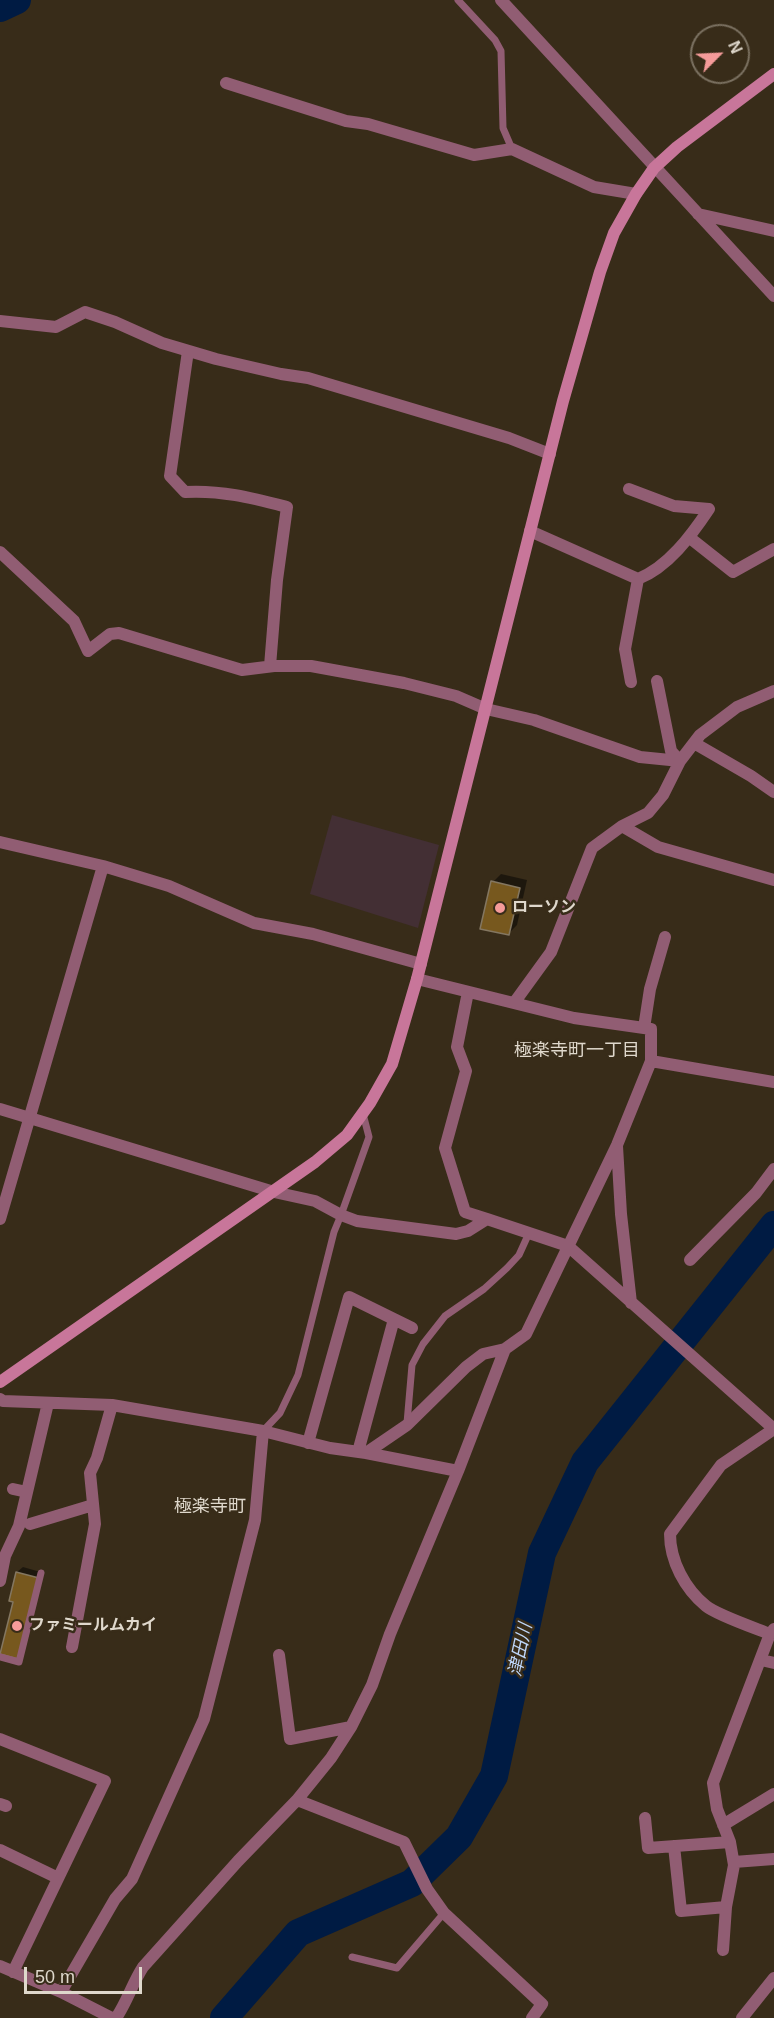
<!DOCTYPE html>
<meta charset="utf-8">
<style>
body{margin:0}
#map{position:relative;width:774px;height:2018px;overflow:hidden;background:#382c19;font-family:Helvetica,sans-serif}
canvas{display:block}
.north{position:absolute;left:690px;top:24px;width:60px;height:60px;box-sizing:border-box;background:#382c19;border:2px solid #7b7161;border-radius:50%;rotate:66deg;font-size:16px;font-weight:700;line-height:24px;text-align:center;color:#dfd8cc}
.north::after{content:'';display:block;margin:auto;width:21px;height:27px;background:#f59b9a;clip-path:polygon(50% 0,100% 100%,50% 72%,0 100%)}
.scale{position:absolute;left:24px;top:1967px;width:118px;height:27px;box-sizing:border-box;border:3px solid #dfd8cc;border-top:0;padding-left:8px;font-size:18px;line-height:21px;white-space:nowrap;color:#dfd8cc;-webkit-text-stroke:4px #382c19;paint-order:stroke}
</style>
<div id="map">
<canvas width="774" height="2018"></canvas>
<div class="north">N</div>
<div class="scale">50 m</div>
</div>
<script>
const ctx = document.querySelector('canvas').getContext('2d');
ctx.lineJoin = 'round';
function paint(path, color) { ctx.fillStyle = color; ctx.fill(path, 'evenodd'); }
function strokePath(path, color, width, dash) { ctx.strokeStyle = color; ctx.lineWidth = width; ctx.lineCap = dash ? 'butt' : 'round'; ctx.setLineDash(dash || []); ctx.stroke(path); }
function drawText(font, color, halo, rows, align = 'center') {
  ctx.font = font + ' Helvetica,"Noto Sans JP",sans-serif'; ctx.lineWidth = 5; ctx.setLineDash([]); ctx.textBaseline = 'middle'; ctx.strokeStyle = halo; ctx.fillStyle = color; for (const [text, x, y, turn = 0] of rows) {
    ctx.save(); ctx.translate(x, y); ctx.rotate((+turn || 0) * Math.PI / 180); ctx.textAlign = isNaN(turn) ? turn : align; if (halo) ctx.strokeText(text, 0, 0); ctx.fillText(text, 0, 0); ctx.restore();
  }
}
const commercial = new Path2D(`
 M 332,815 L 439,845 L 418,928 L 310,894 Z`);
const shadow = new Path2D(`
 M 501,874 L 527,880 L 517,925 L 508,934 L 493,882 Z
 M 23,1567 L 44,1573 L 15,1600 L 10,1600 L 17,1572 Z`);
const river = new Path2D(`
 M 0,8 L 17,0
 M 224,2018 L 298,1933 L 412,1883 L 459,1837 L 494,1776 L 542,1553 L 585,1462 L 774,1225`);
const building = new Path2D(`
 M 491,881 L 520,888 L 509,935 L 480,929 Z
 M 16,1572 L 39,1578 L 18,1659 L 0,1654 L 13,1602 L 9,1601 Z`);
const lane = new Path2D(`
 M 458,0 L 495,40 L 501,51 L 503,128 L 512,149
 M 407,1423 L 412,1365 L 423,1344 L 445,1316 L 484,1289 L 507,1268 L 519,1255 L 529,1233
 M 263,1431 L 280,1413 L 298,1375 L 334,1232 L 341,1215 L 369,1137 L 363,1114
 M 0,1657 L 19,1662 L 41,1573
 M 352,1957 L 397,1968 L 444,1913`);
const street = new Path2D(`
 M 501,0 L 774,296
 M 226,83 L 346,121 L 368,124 L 474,155 L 512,149 L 594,187 L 636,194
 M 698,214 L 774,231
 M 0,321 L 56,327 L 85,312 L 115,322 L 162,343 L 216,359 L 281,374 L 308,378 L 509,438 L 550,454
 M 188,351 L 170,476 L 185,492 C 222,490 252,498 287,507 L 277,580 L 270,666
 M 530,531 L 638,579 C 668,567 691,536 709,509 L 674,506 L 629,489
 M 690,538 L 733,572 L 774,549
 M 0,552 L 74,621 L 88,651 L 110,634 L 119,633 L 242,670 L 274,666 L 311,666 L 404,683 L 456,696 L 486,709 L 534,720 L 640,757 L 680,761
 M 657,681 L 671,751 L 680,761
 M 631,682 L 625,649 L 638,579
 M 694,743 L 751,776 L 774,792
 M 622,826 L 658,847 L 774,880
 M 0,842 L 103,866 L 169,886 L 254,923 L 313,934 L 421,964
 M 468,992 L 457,1047 L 466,1071 L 445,1148 L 465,1212 L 487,1219
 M 514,1003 L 551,952 L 592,848 L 622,826 L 648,813 L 663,795 L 680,761 L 700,735 L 737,707 L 774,691
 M 644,1028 L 650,989 L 665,937
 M 651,1061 L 774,1082
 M 0,1109 L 274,1192 L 315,1201 L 341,1215 L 357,1221 L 456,1234 L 468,1231 L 487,1219 L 568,1246 L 774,1429
 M 617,1146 L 621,1214 L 631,1303
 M 0,1219 L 103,866
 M 690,1260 L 756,1193 L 774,1169
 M 0,1399 L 3,1401 L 112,1405 L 263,1431 L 330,1448 L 366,1453 L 407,1425 L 466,1367 L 483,1354 L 505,1349 L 526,1334 L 617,1145 L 651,1061 L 651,1029 L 574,1018 L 417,979
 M 774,1429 L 721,1465 L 670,1534 C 670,1561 685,1589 706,1606 C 717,1615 755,1628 770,1634 L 774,1629
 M 308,1443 L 349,1297 L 412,1328
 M 358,1452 L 394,1319
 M 366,1453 L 458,1471
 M 13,1489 L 27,1492
 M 30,1524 L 93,1505
 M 0,1581 L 5,1556 L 19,1526 L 48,1403
 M 72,1647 L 95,1524 L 90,1473 L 97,1458 L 112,1405
 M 279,1655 L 290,1739 L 351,1727
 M 761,1660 L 774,1663
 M 0,1739 L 105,1781 L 13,1972
 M 297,1800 L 404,1842 L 427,1889 L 444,1913 L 542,2004 L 532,2018
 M 0,1804 L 6,1806
 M 645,1818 L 648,1848 L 730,1842
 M 723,1825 L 774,1794
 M 674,1846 L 681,1911 L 726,1907
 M 0,1850 L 58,1878
 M 734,1862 L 774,1859
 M 723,1950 L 726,1907 L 734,1865 L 730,1842 L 717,1809 L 713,1783 L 770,1634
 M 0,1966 L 61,1992 L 112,2018
 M 61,1992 L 115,1899 L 132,1879 L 204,1719 L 255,1520 L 263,1431
 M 116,2018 C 127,2002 132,1984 143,1967 L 238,1861 L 297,1800 L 331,1758 L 351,1727 L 372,1685 L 390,1634 L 458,1471 L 505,1349
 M 742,2018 L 774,1978`);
const secondary = new Path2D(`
 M 0,1382 L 315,1162 L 347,1135 L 370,1103 L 392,1064 L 417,979 L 563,401 L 600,272 L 614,233 L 636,194 L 654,168 L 677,147 L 774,74`);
const markers = [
 [500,908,6,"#f59b9a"],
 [17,1626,6,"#f59b9a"]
];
const poiNames = [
 ["ローソン",512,908],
 ["ファミールムカイ",29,1626]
];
const neighbourhoodNames = [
 ["極楽寺町一丁目",577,1051],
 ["極楽寺町",210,1507]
];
const waterNames = [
 ["津田川",521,1650,-78]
];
paint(commercial, '#432f34');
paint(shadow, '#0007');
strokePath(river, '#001b43', 28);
paint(building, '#77581e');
strokePath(building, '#847761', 1.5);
strokePath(lane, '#915d73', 7);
strokePath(street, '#915d73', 12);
strokePath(secondary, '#c8769a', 12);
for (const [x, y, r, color] of markers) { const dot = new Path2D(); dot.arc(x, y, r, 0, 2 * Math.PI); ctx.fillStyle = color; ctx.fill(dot); strokePath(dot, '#382c19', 2); }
drawText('bold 16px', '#dfd8cc', '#382c19', poiNames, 'left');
drawText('18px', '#dfd8cc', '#382c19', neighbourhoodNames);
drawText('italic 18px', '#bed6f8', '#382c19', waterNames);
</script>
